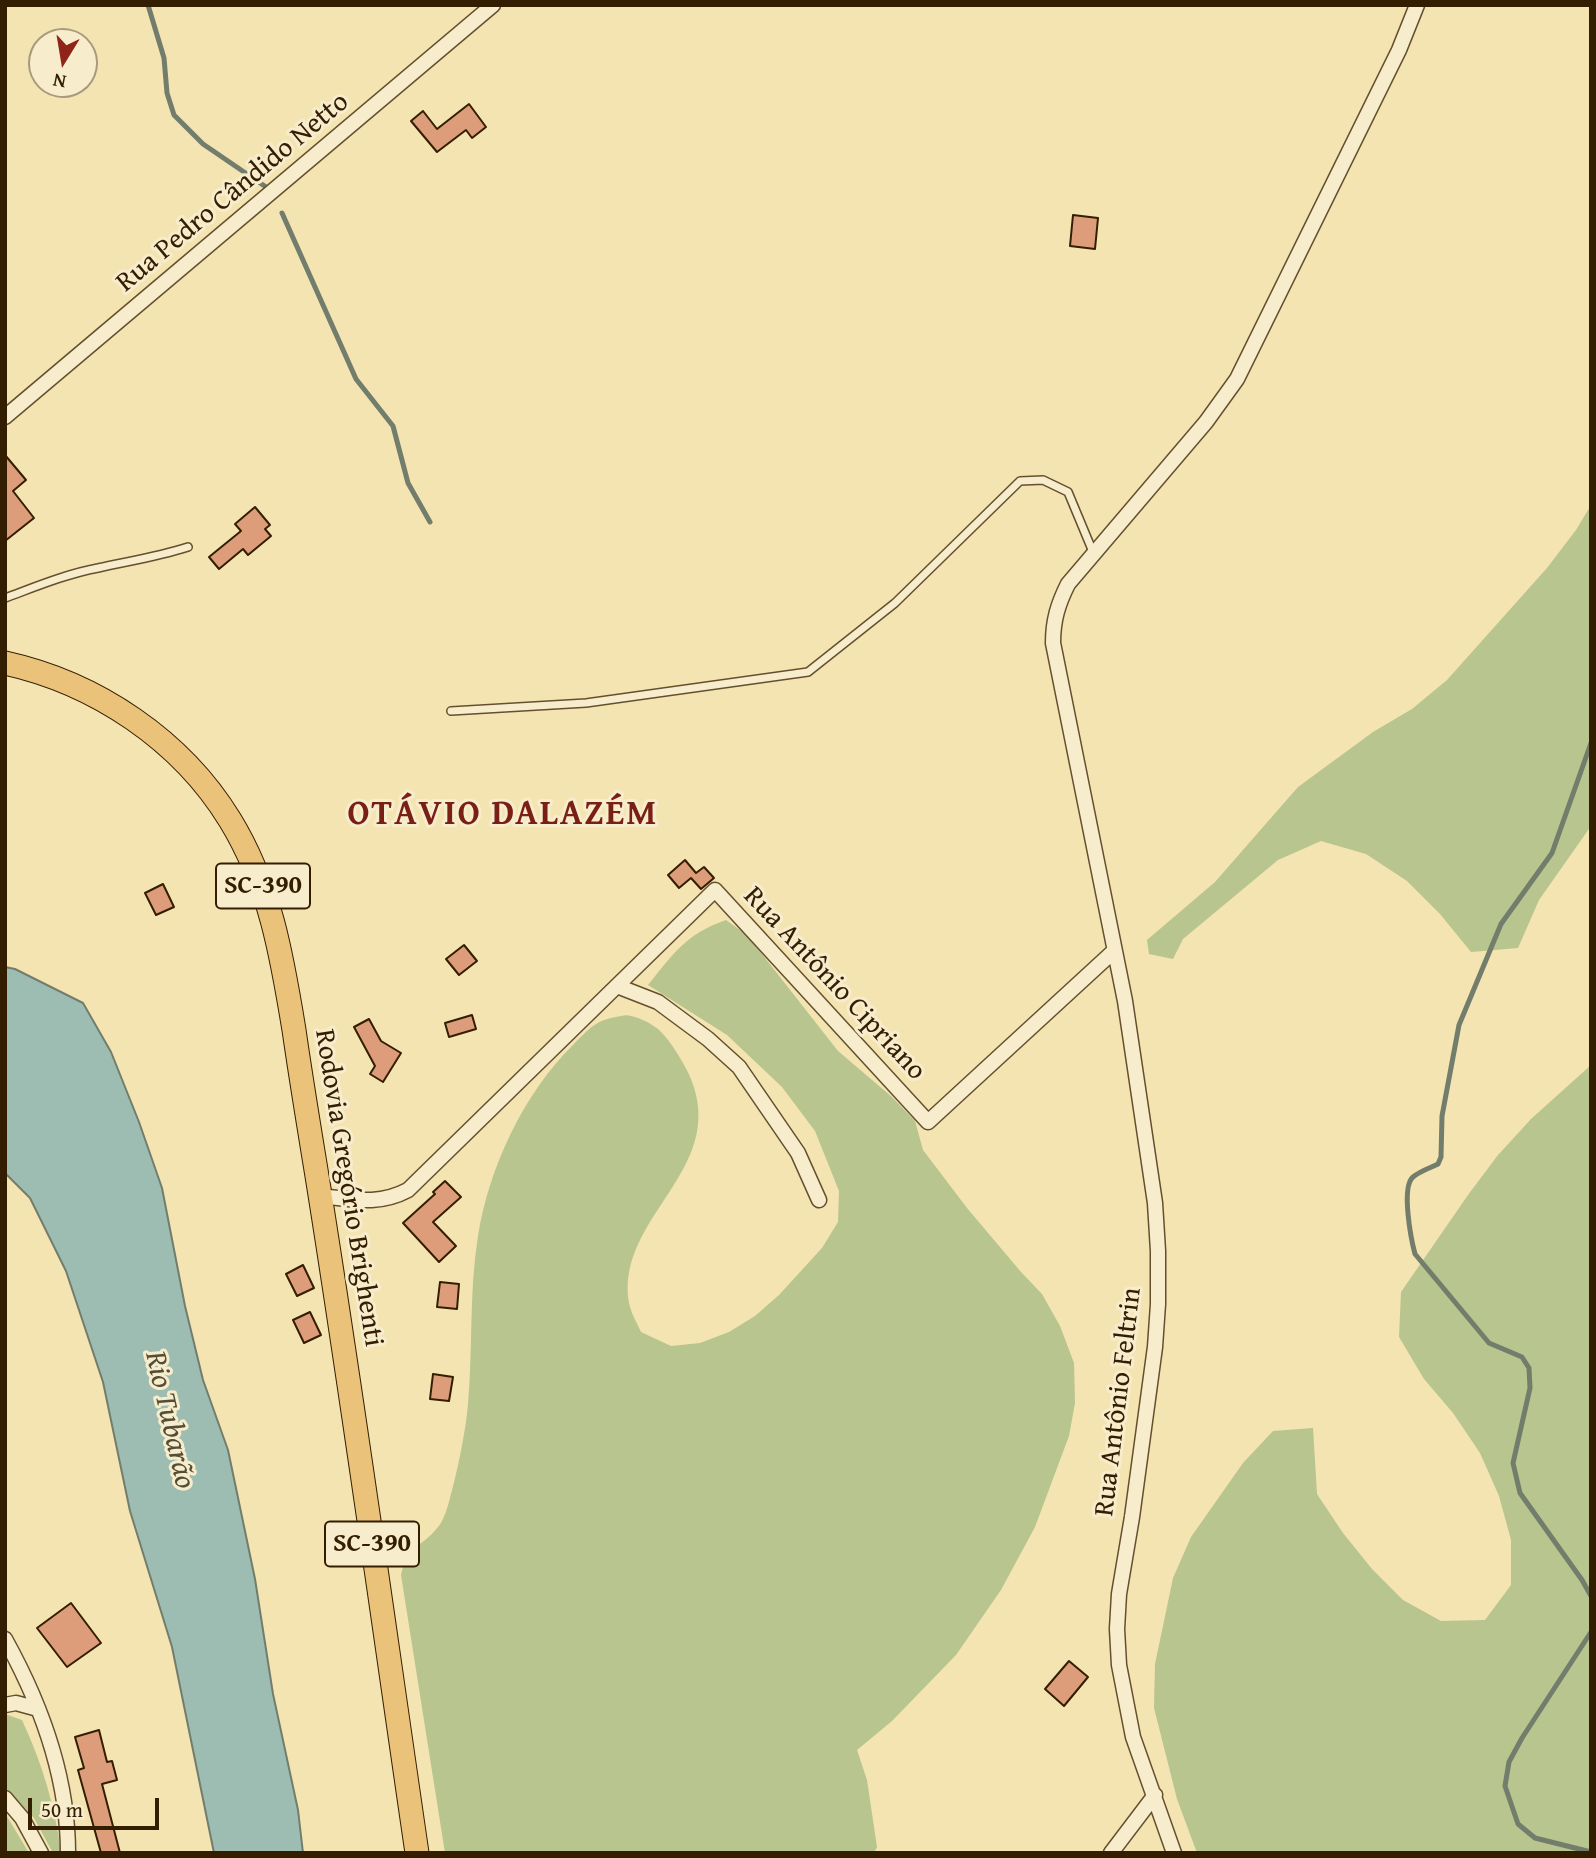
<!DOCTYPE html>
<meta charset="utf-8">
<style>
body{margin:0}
#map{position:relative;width:1596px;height:1858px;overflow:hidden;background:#f3e4b2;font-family:"Gentium Book Plus",serif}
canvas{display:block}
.frame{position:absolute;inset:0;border:7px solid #341e02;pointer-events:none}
.north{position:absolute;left:28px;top:28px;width:70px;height:70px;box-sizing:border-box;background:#f7edcd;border:2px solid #a99a7c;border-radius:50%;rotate:191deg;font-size:19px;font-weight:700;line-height:28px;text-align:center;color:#341e02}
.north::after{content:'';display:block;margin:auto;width:24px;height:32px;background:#8f2418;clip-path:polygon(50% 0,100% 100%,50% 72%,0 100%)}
.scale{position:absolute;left:28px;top:1798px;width:131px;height:32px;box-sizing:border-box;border:4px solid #341e02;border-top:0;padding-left:9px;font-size:21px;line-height:24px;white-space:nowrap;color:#341e02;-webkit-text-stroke:5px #f7edcd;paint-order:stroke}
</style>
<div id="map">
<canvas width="1596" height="1858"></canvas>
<div class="frame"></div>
<div class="north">N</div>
<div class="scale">50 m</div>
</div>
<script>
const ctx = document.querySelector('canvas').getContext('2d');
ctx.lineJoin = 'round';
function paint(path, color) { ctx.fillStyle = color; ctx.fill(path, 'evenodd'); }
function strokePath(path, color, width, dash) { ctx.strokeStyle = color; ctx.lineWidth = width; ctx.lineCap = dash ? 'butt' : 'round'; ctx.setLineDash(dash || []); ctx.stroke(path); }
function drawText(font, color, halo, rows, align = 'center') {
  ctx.font = font + ' "Gentium Book Plus",serif'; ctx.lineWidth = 6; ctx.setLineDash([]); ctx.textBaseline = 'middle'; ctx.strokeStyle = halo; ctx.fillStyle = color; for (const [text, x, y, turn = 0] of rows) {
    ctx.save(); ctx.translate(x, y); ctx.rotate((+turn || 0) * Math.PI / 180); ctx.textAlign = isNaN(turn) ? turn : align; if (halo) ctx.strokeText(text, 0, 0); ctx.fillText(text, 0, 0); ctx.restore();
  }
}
const green = new Path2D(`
 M 1591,505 L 1591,826 L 1539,900 L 1518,948 L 1471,952 L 1440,914 L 1407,881 L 1366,854 L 1321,841 L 1278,860 L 1183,939 L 1173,959 L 1149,954 L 1147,940 L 1215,882 L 1298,787 L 1373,732 L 1412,709 L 1447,680 L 1547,568 L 1576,530 Z
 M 726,920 L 747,935 L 838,1051 L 892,1097 L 915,1121 L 923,1150 L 967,1208 L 1021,1272 L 1042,1294 L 1060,1326 L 1074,1363 L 1075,1403 L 1069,1436 L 1035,1527 L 1001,1590 L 956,1655 L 892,1721 L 857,1750 L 867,1780 L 877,1847 L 874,1853 L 445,1853 L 401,1575 C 408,1543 421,1549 438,1527 C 444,1520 448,1506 450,1498 C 457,1473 466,1430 468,1404 C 473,1348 469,1291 478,1236 C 489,1167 524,1093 573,1045 C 589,1029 594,1021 616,1017 C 621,1016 626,1014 631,1016 C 639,1018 649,1022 655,1027 C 667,1034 686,1066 691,1079 C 728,1171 615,1217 629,1303 C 631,1313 637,1323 641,1332 L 671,1346 L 700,1343 L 729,1332 L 755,1316 L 779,1295 L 822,1248 L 838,1222 L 839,1191 L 815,1131 L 782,1087 L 727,1035 L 648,985 C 674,953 686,934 726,920 Z
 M 1591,1065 L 1591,1853 L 1197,1853 L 1177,1799 L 1154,1708 L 1155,1664 L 1173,1578 L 1191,1537 L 1243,1463 L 1273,1431 L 1313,1428 L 1317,1494 L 1343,1533 L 1372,1569 L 1403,1600 L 1441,1621 L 1485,1620 L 1511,1585 L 1511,1540 L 1499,1496 L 1480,1453 L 1453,1413 L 1424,1379 L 1399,1337 L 1401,1292 L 1468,1195 L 1498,1155 L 1531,1119 Z
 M 5,1714 L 22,1720 C 42,1763 55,1806 61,1853 L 53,1853 L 34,1818 L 5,1787 Z
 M 5,1813 L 29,1853 L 5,1853 Z`);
const water = new Path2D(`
 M 5,967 L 15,969 L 83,1003 L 111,1052 L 139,1122 L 162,1188 L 185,1306 L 203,1380 L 228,1450 L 255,1579 L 273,1694 L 298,1810 L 303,1853 L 214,1853 L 172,1647 L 130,1511 L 103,1382 L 66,1271 L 30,1198 L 5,1173 Z`);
const stream = new Path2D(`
 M 148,5 L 164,58 L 167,93 L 174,115 L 203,144 L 266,187
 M 282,213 L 356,379 L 393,426 L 408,483 L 430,522
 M 1591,743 L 1552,853 L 1501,924 L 1459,1025 L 1442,1116 L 1441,1157 L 1438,1164 C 1430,1168 1420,1171 1413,1177 C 1401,1187 1411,1239 1415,1254 L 1489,1343 L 1522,1357 L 1529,1368 L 1530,1388 L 1513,1463 L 1520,1493 L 1582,1580 L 1591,1596
 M 1591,1632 L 1522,1738 L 1509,1762 L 1505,1786 L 1518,1824 L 1535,1838 L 1591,1852`);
const building = new Path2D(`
 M 469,104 L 486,127 L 472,138 L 466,130 L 437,152 L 411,121 L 423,111 L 437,129 Z
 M 1073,215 L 1098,218 L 1095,249 L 1070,246 Z
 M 5,455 L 26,480 L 13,491 L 34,518 L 5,541 Z
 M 255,507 L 270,525 L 265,529 L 271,536 L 248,555 L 243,549 L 219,569 L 209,557 L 241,531 L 235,524 Z
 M 685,860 L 696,873 L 704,867 L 714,878 L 701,889 L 691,878 L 679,888 L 668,875 Z
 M 163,884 L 174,907 L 156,915 L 145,893 Z
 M 464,945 L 477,961 L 459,975 L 446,959 Z
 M 472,1015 L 476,1029 L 449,1037 L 445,1023 Z
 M 369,1019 L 381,1041 L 401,1053 L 383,1082 L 370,1074 L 375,1066 L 354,1027 Z
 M 445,1181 L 461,1197 L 433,1222 L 456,1246 L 439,1262 L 403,1223 L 435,1194 L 433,1192 Z
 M 303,1265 L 314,1288 L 297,1296 L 286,1274 Z
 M 440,1282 L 459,1284 L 457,1309 L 437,1307 Z
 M 310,1312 L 321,1335 L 304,1343 L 293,1320 Z
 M 433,1374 L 453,1377 L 449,1401 L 430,1399 Z
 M 71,1603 L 101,1643 L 67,1667 L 37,1628 Z
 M 1069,1661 L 1088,1677 L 1064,1706 L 1045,1689 Z
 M 99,1730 L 107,1762 L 112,1761 L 117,1780 L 102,1784 L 120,1853 L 101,1853 L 78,1770 L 84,1768 L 75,1737 Z`);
const service = new Path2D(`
 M 5,598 C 35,587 66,574 98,568 C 129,561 157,557 188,547
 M 451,711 L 586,703 L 808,672 L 895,603 L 1020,481 L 1043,480 L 1068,492 L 1093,552`);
const minor = new Path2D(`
 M 5,417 L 493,5
 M 617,986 L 658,1002 L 708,1039 L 739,1067 L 798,1153 L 819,1200
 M 320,1196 C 352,1199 378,1206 408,1190 L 715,890 L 928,1122 L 1114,951
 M 5,1639 C 41,1704 68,1777 68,1853
 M 5,1705 L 16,1703 L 38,1709
 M 5,1798 L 22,1818 L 41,1853
 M 1111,1853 L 1155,1795
 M 1174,1853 L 1133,1737 L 1119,1665 L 1117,1629 L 1119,1594 L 1132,1517 L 1155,1347 L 1158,1304 L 1158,1251 L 1155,1203 L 1125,1001 L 1053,643 C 1053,620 1058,604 1068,584 L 1206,422 L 1237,379 L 1399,50 L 1417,5`);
const primary = new Path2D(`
 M 5,663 C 96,683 181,740 230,820 C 270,885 282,956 294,1030 C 301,1079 309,1127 317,1176 C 353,1401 384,1627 417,1853`);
const shields = [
 [263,886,94],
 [372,1544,94]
];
const shieldNames = [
 ["SC-390",263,886],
 ["SC-390",372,1544]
];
const streetNames = [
 ["Rua Pedro Cândido Netto",233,193,-40],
 ["Rua Antônio Cipriano",834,984,47],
 ["Rodovia Gregório Brighenti",348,1188,81],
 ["Rua Antônio Feltrin",1119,1402,-83]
];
const waterNames = [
 ["Rio Tubarão",169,1420,77]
];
const districtNames = [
 ["OTÁVIO DALAZÉM",503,815]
];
paint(green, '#b8c58e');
paint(water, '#9dbdb3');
strokePath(water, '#737d6c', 2);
strokePath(stream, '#737d6c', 5);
paint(building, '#dd9d7a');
strokePath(building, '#341e02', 2);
strokePath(service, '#64502e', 10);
strokePath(minor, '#64502e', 17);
strokePath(primary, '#341e02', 25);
strokePath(service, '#f7edcd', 7);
strokePath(minor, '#f7edcd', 14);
strokePath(primary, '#eac279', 23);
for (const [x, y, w] of shields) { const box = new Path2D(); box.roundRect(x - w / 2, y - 22.5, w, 45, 5); ctx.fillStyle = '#f7edcd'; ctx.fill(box); strokePath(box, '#341e02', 2); }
drawText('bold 26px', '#341e02', null, shieldNames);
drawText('28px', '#341e02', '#f7edcd', streetNames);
drawText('italic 30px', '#544e37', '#f7edcd', waterNames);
ctx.letterSpacing = '2px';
drawText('bold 35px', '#7a1f14', '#f7edcd', districtNames);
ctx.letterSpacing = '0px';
</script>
